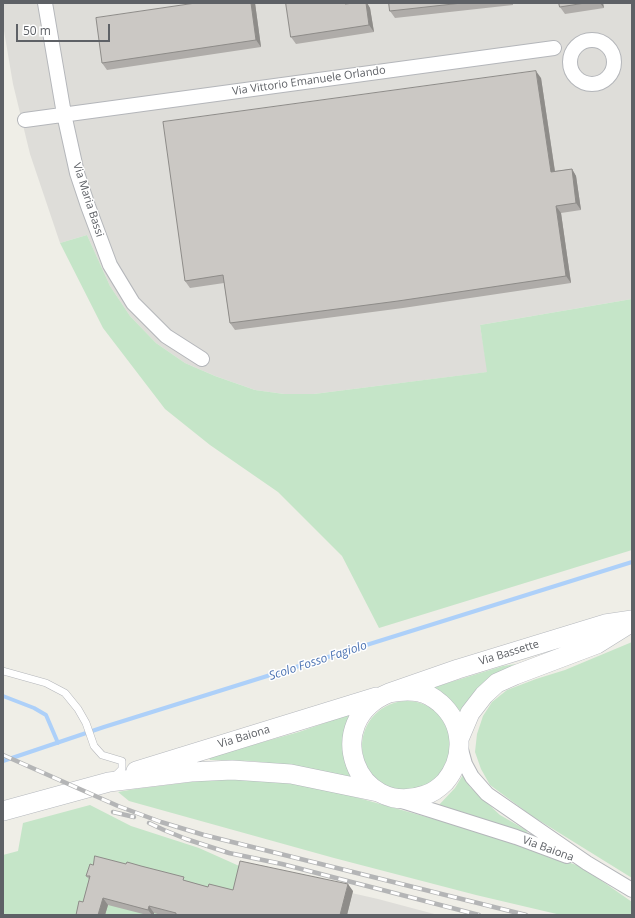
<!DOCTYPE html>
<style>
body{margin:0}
#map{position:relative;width:635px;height:918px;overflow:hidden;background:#efeee7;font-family:"Open Sans",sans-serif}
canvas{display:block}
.frame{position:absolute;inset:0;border:4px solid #5e6166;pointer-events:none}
.scale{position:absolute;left:16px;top:24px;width:94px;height:18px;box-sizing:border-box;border:2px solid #5e6166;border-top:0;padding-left:5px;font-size:12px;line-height:14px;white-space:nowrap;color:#5e6166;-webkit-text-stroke:3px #fff;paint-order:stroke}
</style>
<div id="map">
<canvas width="635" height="918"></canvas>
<div class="frame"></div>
<div class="scale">50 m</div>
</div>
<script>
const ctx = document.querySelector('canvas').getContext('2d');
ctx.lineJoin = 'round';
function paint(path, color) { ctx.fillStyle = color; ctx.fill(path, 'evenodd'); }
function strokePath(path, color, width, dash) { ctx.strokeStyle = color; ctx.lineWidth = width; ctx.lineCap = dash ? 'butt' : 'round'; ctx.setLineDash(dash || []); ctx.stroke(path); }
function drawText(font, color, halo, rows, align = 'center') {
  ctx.font = font + ' "Open Sans",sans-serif'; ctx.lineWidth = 3; ctx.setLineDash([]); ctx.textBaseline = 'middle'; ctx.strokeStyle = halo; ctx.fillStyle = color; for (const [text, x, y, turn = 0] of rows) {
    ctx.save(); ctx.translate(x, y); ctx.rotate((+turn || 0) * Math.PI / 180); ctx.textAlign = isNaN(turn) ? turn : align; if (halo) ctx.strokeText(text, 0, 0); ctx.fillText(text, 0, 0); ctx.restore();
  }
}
const industrial = new Path2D(`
 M 3,3 L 632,3 L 632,299 L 480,325 L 488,372 L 314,394 L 284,394 L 255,390 L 215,376 L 185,363 L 156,343 L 130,316 L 110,286 L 87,235 L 60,243 L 30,154 L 13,84 L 3,25 Z
 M 246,869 L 378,899 L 438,915 L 234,915 Z`);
const green = new Path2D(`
 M 87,235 L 110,286 L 130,316 L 156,343 L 185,363 L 215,376 L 255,390 L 284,394 L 314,394 L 487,372 L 480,325 L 632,299 L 632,550 L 379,628 L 342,556 L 278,492 L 210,445 L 165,409 L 103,328 L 60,243 Z
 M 632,642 L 632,878 L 532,816 L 490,785 L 481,769 L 475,752 L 477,734 L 483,716 L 492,702 L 507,690 L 536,679 L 565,670 Z
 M 516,664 L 491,678 L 461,714 L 428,689 L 503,666 Z
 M362 746a45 45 0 1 1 90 0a45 45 0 1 1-90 0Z
 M 356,712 L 356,779 L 312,769 L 253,761 L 210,760 L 209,757 L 299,732 Z
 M 464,773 L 470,787 L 500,815 L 526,830 L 529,835 L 438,806 L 455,788 Z
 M 223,778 L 312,785 L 484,833 L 582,867 L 632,902 L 632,915 L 561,915 L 476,895 L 334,858 L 129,801 L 118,792 L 135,789 Z
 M 90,805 L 131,826 L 199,848 L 246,869 L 234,915 L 3,915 L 3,855 L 18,851 L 23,823 Z`);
const stream = new Path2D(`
 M 3,696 L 34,708 L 46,715 L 58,743
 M 3,761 L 104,727 L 632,562`);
const service = new Path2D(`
 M 3,671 L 46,683 L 65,693 L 78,709 L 86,723 L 94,746 L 102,755 L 122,761 L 122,769 L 114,777`);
const minor = new Path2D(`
 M 45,3 L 64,114 L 77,173 L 88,206 L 110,265 L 133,303 L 166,336 L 202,359
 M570 62a22 22 0 1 1 44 0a22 22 0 1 1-44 0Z
 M 25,120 L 554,48
 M 460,746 L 465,764 L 472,777 L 487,794 L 587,863 L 632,890
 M 399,800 L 516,837 L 567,856`);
const secondary = new Path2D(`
 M 389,693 C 399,691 408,690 419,692 C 426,693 434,698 440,703 C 464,724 465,758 445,782 C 440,787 432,793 425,795 C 356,819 320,721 389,693 L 458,669 L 605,624 L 632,620
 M 459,739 L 470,713 L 484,695 L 497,683 L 515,675 L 597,644 L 629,624
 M 136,771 L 376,697
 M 3,811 L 109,782 L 191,772 L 232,770 L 291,774 L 378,792`);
const rail = new Path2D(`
 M 3,755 L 118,806 L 161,822 L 204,835 L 526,915
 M 113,812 L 134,817
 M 149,823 L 164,830 L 186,839 L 229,853 L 282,864 L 479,915`);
const wall = new Path2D(`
 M 196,3 L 255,3 L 261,47 L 107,70 L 102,63 Z
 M 286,3 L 349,3 L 349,4 L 354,3 L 367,3 L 370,8 L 374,32 L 296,44 L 291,37 Z
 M 389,3 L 513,3 L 513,5 L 395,18 L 390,11 Z
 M 559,3 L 603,3 L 604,8 L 565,14 L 560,7 Z
 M 541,78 L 555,171 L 572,169 L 576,176 L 581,210 L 561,213 L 571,283 L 403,308 L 235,330 L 230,323 L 224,283 L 190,288 L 185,281 Z
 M 86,876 L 186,881 L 208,887 L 233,890 L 353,891 L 347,915 L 161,915 L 154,913 L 154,915 L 147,915 L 108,905 L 105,915 L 83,902 L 89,879 Z`);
const shadedWall = new Path2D(`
 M 251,3 L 255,3 L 261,47 L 256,40 Z
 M 366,3 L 367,3 L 370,8 L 374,32 L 369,25 Z
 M 600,3 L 603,3 L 604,8 Z
 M 536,71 L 541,78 L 556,179 L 551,172 Z
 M 572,169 L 576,176 L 581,210 L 576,203 Z
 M 556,206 L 561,213 L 571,283 L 566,276 Z
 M 348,884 L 353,891 L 347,915 L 340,915 Z
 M 103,898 L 108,905 L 105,915 L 98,915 Z
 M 149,906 L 154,913 L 154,915 L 152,915 L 148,910 Z`);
const building = new Path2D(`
 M 196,3 L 251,3 L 256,40 L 102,63 L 96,18 Z
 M 286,3 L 345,3 L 345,4 L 354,3 L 366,3 L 369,25 L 291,37 Z
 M 389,3 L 462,3 L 390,11 Z
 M 559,3 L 585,3 L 560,7 Z
 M 536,71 L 551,172 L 572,169 L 576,203 L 556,206 L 566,276 L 398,301 L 230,323 L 223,275 L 185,281 L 163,122 Z
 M 95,856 L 126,864 L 127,862 L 141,866 L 184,877 L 183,880 L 208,887 L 209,884 L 233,890 L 240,861 L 348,884 L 340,915 L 176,915 L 176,913 L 149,906 L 148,910 L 103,898 L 98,915 L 76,915 L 79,901 L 83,902 L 90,876 L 86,876 L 90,864 L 93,865 Z`);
const streetNames = [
 ["Via Vittorio Emanuele Orlando",309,81,-8],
 ["Via Maria Bassi",88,200,72],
 ["Via Bassette",509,653,-17],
 ["Via Baiona",244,737,-17],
 ["Via Baiona",548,849,20]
];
const waterNames = [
 ["Scolo Fosso Fagiolo",318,661,-18]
];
paint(industrial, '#deddd9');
paint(green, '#c5e5c8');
strokePath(stream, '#add0f9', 4);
strokePath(service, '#b4b6ba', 8);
strokePath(minor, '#b4b6ba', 16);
strokePath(secondary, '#b5b8bd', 20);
strokePath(service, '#fff', 7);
strokePath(minor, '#fff', 14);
strokePath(secondary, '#fff', 19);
strokePath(rail, '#b4b5b6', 4.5);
strokePath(rail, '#fff', 3, [9]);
paint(wall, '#afaca9');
paint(shadedWall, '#8e8c89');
paint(building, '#cbc8c4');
strokePath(building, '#8e8c89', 1);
drawText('11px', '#5e6166', '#fff', streetNames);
drawText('italic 12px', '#4d74b3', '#fff', waterNames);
</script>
